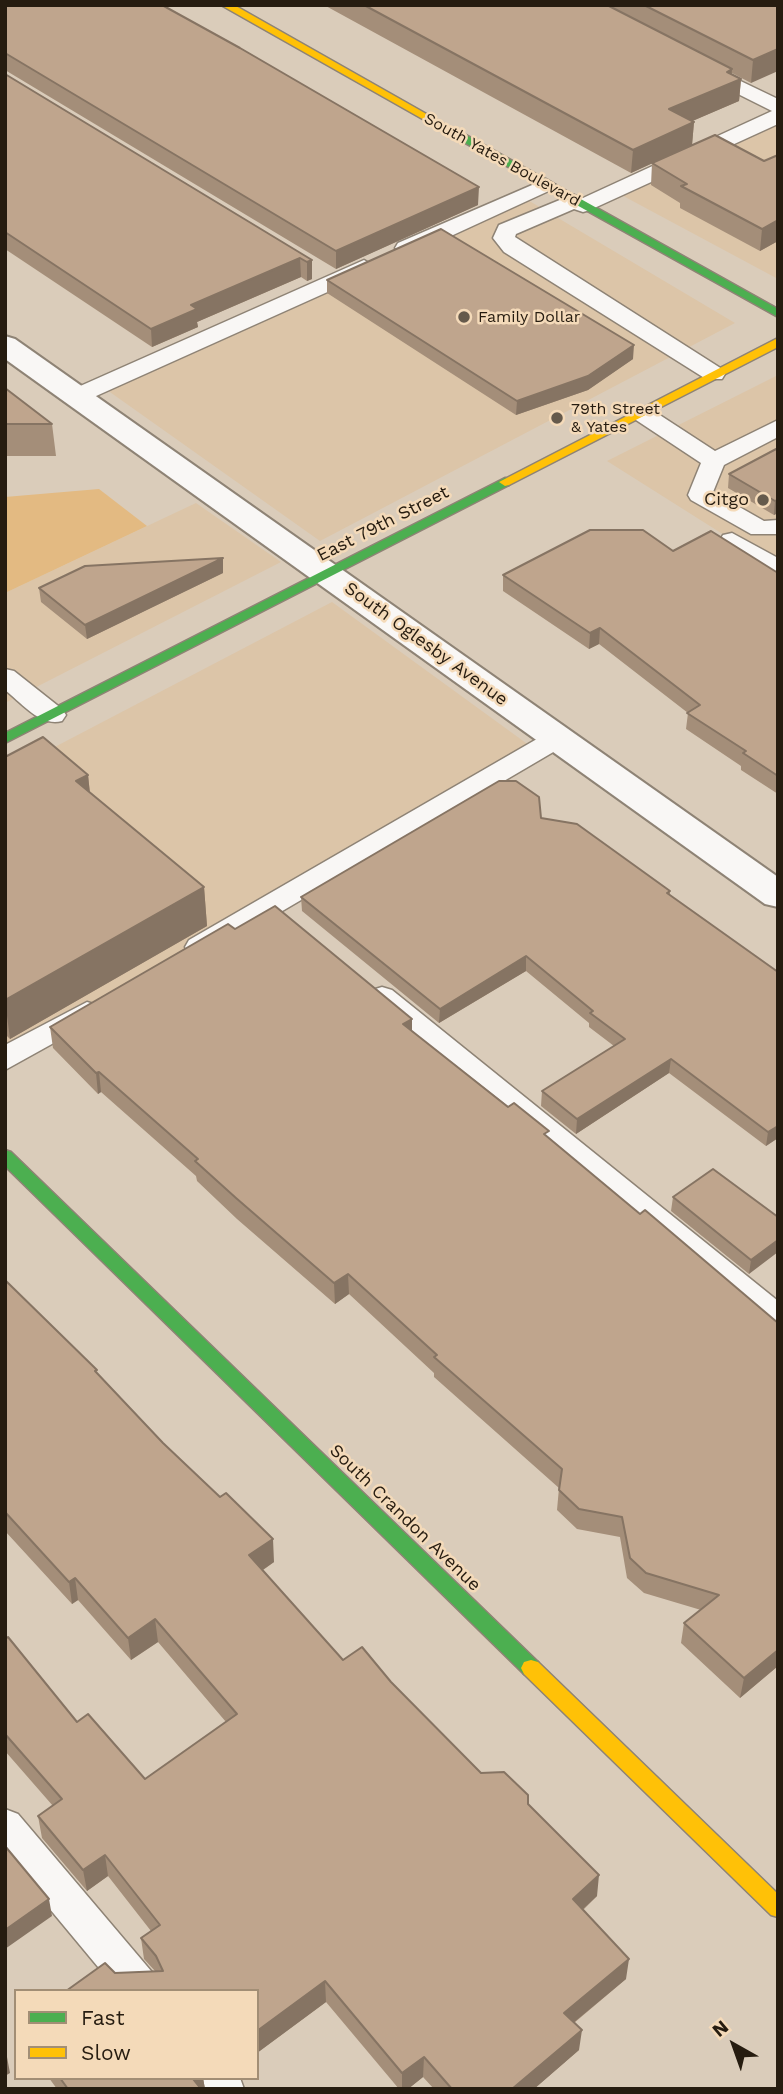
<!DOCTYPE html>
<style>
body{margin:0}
#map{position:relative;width:783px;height:2094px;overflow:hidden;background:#daccba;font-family:"Work Sans",sans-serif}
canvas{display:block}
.frame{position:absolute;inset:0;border:7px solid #261c10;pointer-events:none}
.legend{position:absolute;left:14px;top:1989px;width:245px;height:91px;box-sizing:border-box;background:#f4dab9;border:2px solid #a28e75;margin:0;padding:9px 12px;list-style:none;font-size:21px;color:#261c10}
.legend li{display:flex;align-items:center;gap:14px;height:35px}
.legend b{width:35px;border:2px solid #a28e75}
.north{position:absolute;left:699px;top:2010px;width:70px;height:70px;-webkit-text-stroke:5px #f4dab9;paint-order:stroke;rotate:320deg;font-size:19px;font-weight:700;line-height:28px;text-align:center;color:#261c10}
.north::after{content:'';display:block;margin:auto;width:24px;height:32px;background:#261c10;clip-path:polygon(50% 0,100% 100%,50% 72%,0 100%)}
</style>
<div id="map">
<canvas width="783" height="2094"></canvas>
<div class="frame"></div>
<ul class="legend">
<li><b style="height:9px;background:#4caf50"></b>Fast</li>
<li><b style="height:9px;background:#ffc107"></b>Slow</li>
</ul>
<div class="north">N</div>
</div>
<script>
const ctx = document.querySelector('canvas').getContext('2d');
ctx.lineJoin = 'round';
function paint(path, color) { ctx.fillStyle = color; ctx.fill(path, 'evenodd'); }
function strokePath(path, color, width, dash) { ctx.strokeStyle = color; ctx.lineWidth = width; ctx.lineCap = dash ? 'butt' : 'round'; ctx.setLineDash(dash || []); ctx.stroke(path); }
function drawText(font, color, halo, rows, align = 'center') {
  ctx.font = font + ' "Work Sans",sans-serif'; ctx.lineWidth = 5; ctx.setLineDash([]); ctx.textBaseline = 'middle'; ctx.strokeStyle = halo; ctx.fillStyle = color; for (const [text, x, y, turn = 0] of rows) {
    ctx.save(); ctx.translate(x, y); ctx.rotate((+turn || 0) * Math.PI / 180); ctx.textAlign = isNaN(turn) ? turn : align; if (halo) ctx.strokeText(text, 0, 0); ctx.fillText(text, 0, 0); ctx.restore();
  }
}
const built = new Path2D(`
 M 778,116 L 778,279 L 614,191 Z
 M 521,196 L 735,323 L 320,541 L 100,385 Z
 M 778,375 L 778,569 L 607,461 Z
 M 196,503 L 281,562 L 5,703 L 5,593 Z
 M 332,602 L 537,751 L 5,1059 L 5,773 Z`);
const green = new Path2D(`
 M 99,489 L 147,526 L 5,593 L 5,497 Z`);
const lane = new Path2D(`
 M 703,63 L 778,99 L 778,124 L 590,210 L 583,212 L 574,209 L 516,234 L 515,237 L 722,369 L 725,374 L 722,379 L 706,379 L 504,252 L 493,238 L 499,225 L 567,197 L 574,195 L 583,198 L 772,111 L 696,73 L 693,69 Z
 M 546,179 L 556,185 L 553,189 L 414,253 L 406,254 L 395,248 L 398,243 Z
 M 364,260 L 375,267 L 372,272 L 85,401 L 69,401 L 65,396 L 69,391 Z
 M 641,406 L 649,408 L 715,451 L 778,420 L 778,437 L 724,465 L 713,492 L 764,521 L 778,520 L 778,534 L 751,534 L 691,500 L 688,495 L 701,463 L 633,418 L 629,413 L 633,408 Z
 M 732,533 L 778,558 L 778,576 L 723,545 L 720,540 L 723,535 Z
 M 5,669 L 14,671 L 62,709 L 66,715 L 62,721 C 40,727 22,703 5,690 Z
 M 558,729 L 567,732 L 571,738 L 567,744 L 209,954 L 199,957 L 189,954 L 185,947 L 189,940 L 549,732 Z
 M 382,987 L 392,990 L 778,1301 L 778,1333 L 766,1329 L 372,1004 L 367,997 L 372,990 Z
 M 87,1002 L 97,1005 L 102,1012 L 97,1019 L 5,1070 L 5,1045 Z
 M 5,1809 L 18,1814 L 157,1978 L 163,1991 L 118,1991 L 5,1855 Z
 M 195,2078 L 240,2078 L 244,2089 L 199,2089 Z`);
const street = new Path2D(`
 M 5,336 L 15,339 L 778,877 L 778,907 L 765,904 L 5,359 Z`);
const fast = new Path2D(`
 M 458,135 L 466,135 L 778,309 L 778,317 L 458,139 Z
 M 505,478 L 509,479 L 509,485 L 5,743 L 5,733 Z
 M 5,1150 L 11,1152 L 538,1662 L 541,1668 L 538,1674 L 531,1676 L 524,1674 L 5,1166 Z`);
const slow = new Path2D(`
 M 221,5 L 234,5 L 467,137 L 458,139 Z
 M 778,338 L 778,347 L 509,485 L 505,486 L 499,482 Z
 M 531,1660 L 538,1662 L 778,1894 L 778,1917 L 771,1915 L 524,1674 L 521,1668 L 524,1662 Z`);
const wall = new Path2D(`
 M 5,5 L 478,205 L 336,269 L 5,70 Z
 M 324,5 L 778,5 L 751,83 L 732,73 L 731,74 L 741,79 L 739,101 L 692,121 L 694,122 L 692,145 L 631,173 Z
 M 5,74 L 312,260 L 312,279 L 307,281 L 301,277 L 197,322 L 198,327 L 152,347 L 5,249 Z
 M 778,155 L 778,241 L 760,251 L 680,208 L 680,203 L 651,185 L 652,163 L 764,161 Z
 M 327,280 L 633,359 L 588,390 L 516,415 L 327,293 Z
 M 5,388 L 52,424 L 56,456 L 5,456 Z
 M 778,448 L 778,513 L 774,515 L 728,488 L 729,474 Z
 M 673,551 L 778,573 L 778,794 L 741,770 L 741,766 L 686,729 L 688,713 L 599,644 L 589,649 L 503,591 L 503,575 Z
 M 223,573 L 87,639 L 41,602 L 39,588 Z
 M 5,757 L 88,775 L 90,793 L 204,887 L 207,926 L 10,1039 L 5,1034 Z
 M 541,818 L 670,891 L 670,895 L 778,1138 L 766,1146 L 669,1073 L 576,1134 L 541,1106 L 542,1091 L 614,1046 L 589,1027 L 589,1023 L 526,971 L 439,1023 L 302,911 L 301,897 Z
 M 235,929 L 412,1019 L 412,1031 L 549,1138 L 640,1214 L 778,1323 L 778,1666 L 740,1698 L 681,1643 L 684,1623 L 701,1610 L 644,1593 L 627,1578 L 620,1537 L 577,1529 L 557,1510 L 559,1488 L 434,1377 L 434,1373 L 349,1294 L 335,1304 L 237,1219 L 197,1181 L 196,1176 L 101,1092 L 98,1094 L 53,1048 L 50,1027 Z
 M 673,1197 L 778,1217 L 749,1274 L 671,1211 Z
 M 5,1280 L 98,1374 L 274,1562 L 263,1570 L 343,1660 L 391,1682 L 481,1773 L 528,1804 L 597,1896 L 583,1910 L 626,1979 L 574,2023 L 579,2050 L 534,2089 L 434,2089 L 423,2077 L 408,2089 L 399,2089 L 326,2002 L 257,2053 L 257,1991 L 115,1973 L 155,1971 L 144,1959 L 141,1938 L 151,1931 L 108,1876 L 87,1891 L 42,1838 L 38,1816 L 53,1806 L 5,1751 L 5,1639 L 77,1722 L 145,1779 L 226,1722 L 158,1642 L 131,1660 L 78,1600 L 72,1604 L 5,1531 Z
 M 49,2078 L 203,2078 L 205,2089 L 57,2089 Z`);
const shadedWall = new Path2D(`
 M 778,49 L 778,71 L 751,83 L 753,60 Z
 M 732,69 L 731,83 L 741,79 L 739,101 L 667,132 L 669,109 Z
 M 694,122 L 692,145 L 631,173 L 633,150 Z
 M 479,187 L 478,205 L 336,269 L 336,251 Z
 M 778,220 L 778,241 L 760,251 L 762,229 Z
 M 300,258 L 301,277 L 197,322 L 198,327 L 152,347 L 151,329 L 191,305 Z
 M 312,260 L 312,279 L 307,281 L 307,262 Z
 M 634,345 L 633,359 L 588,390 L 516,415 L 517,401 Z
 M 778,500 L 778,513 L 774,515 L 775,501 Z
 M 223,558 L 223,573 L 87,639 L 85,625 Z
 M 600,628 L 599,644 L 589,649 L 590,633 Z
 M 88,775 L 92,814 L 76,781 Z
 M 204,887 L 207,926 L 10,1039 L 5,1000 Z
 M 526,956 L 526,971 L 439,1023 L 440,1009 Z
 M 412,1019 L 412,1040 L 403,1024 Z
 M 671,1059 L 669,1073 L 576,1134 L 577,1119 Z
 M 99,1072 L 101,1092 L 98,1094 L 96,1073 Z
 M 778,1126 L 778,1138 L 766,1146 L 768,1132 Z
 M 778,1240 L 778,1252 L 749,1274 L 751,1260 Z
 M 348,1274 L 349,1294 L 335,1304 L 334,1283 Z
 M 273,1539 L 274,1562 L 251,1578 L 249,1555 Z
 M 75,1578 L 78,1600 L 72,1604 L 69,1582 Z
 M 155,1619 L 158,1642 L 131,1660 L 128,1638 Z
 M 778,1650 L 778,1666 L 740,1698 L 744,1678 Z
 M 105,1855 L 108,1876 L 87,1891 L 83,1870 Z
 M 599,1875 L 597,1896 L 571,1920 L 573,1899 Z
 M 49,1899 L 52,1916 L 5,1949 L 5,1930 Z
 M 629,1959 L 626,1979 L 561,2033 L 564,2013 Z
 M 325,1981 L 326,2002 L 257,2053 L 257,2031 Z
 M 582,2030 L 579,2050 L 534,2089 L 512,2089 Z
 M 7,2057 L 10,2073 L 5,2076 L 5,2058 Z
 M 424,2057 L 423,2077 L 408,2089 L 402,2089 L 402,2073 Z
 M 194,2078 L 203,2078 L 205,2089 L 194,2089 L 193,2079 Z`);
const building = new Path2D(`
 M 5,5 L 162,5 L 240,48 L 479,187 L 336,251 L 5,53 Z
 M 364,5 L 607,5 L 732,69 L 727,72 L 741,79 L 669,109 L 694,122 L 633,150 Z
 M 644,5 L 778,5 L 778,49 L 753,60 Z
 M 5,74 L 312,260 L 307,262 L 300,258 L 191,305 L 197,309 L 151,329 L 5,232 Z
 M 715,135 L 764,161 L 778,155 L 778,220 L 762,229 L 681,186 L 687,184 L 652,163 Z
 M 441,229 L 634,345 L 588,376 L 517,401 L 327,280 Z
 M 5,388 L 52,424 L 5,424 Z
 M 778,448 L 778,500 L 775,501 L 729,474 Z
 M 590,530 L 643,530 L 673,551 L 711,531 L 778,573 L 778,776 L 743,753 L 746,751 L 687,713 L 700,705 L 600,628 L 590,633 L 503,575 Z
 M 223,558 L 85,625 L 39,588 L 85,566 Z
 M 43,737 L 88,775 L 76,781 L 204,887 L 5,1000 L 5,757 Z
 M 499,781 L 516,781 L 539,797 L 541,818 L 577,824 L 670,891 L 667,893 L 778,972 L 778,1126 L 768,1132 L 671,1059 L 577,1119 L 542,1091 L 625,1039 L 590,1013 L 593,1011 L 526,956 L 440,1009 L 301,897 Z
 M 275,906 L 412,1019 L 403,1024 L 508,1107 L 514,1103 L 549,1131 L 544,1134 L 640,1214 L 645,1210 L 778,1323 L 778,1650 L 744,1678 L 684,1623 L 719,1595 L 646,1573 L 630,1558 L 622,1517 L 579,1509 L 559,1490 L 562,1469 L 434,1357 L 437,1355 L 348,1274 L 334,1283 L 236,1198 L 195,1161 L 198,1159 L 99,1072 L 96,1073 L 50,1027 L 228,924 L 235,929 Z
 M 713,1169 L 778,1217 L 778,1240 L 751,1260 L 673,1197 Z
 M 5,1280 L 97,1370 L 95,1371 L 163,1443 L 220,1497 L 226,1493 L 273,1539 L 249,1555 L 343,1660 L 362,1647 L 391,1682 L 481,1773 L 504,1772 L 528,1795 L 528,1804 L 599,1875 L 573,1899 L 629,1959 L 564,2013 L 582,2030 L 512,2089 L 452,2089 L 424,2057 L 402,2073 L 325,1981 L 257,2031 L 257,1991 L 66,1991 L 105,1963 L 115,1973 L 163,1971 L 156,1956 L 141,1938 L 160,1925 L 105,1855 L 83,1870 L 38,1816 L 62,1799 L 5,1734 L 5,1639 L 8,1637 L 77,1722 L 88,1714 L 145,1779 L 237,1714 L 155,1619 L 128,1638 L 75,1578 L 69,1582 L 5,1512 Z
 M 5,1846 L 49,1899 L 5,1930 Z
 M 60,2078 L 194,2078 L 193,2079 L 201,2089 L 68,2089 Z`);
const markers = [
 [464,317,7,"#655a4c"],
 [557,418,7,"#655a4c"],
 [763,500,7,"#655a4c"]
];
const farStreetnames = [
 ["South Yates Boulevard",502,160,29]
];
const farPoinames = [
 ["Family Dollar",478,317],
 ["79th Street",571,409],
 ["& Yates",571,427]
];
const poiNames = [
 ["Citgo",749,500]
];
const streetNames = [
 ["East 79th Street",383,524,-27],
 ["South Oglesby Avenue",426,644,36],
 ["South Crandon Avenue",405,1518,44]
];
paint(built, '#dcc5a8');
paint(green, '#e3ba82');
strokePath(lane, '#8e8375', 3);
strokePath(street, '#8e8375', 4);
strokePath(fast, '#8e8375', 3);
strokePath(slow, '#8e8375', 3);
paint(lane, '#f9f7f5');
paint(street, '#f9f7f5');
paint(fast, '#4caf50');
paint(slow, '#ffc107');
paint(wall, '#a48e79');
paint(shadedWall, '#867463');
paint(building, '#bfa58d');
strokePath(building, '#867463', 2);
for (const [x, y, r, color] of markers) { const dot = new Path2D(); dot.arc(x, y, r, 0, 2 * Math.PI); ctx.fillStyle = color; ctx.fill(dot); strokePath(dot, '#f4dab9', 2.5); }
drawText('16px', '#261c10', '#f4dab9', farStreetnames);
drawText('16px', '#261c10', '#f4dab9', farPoinames, 'left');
drawText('18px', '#261c10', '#f4dab9', poiNames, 'right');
drawText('18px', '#261c10', '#f4dab9', streetNames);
</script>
